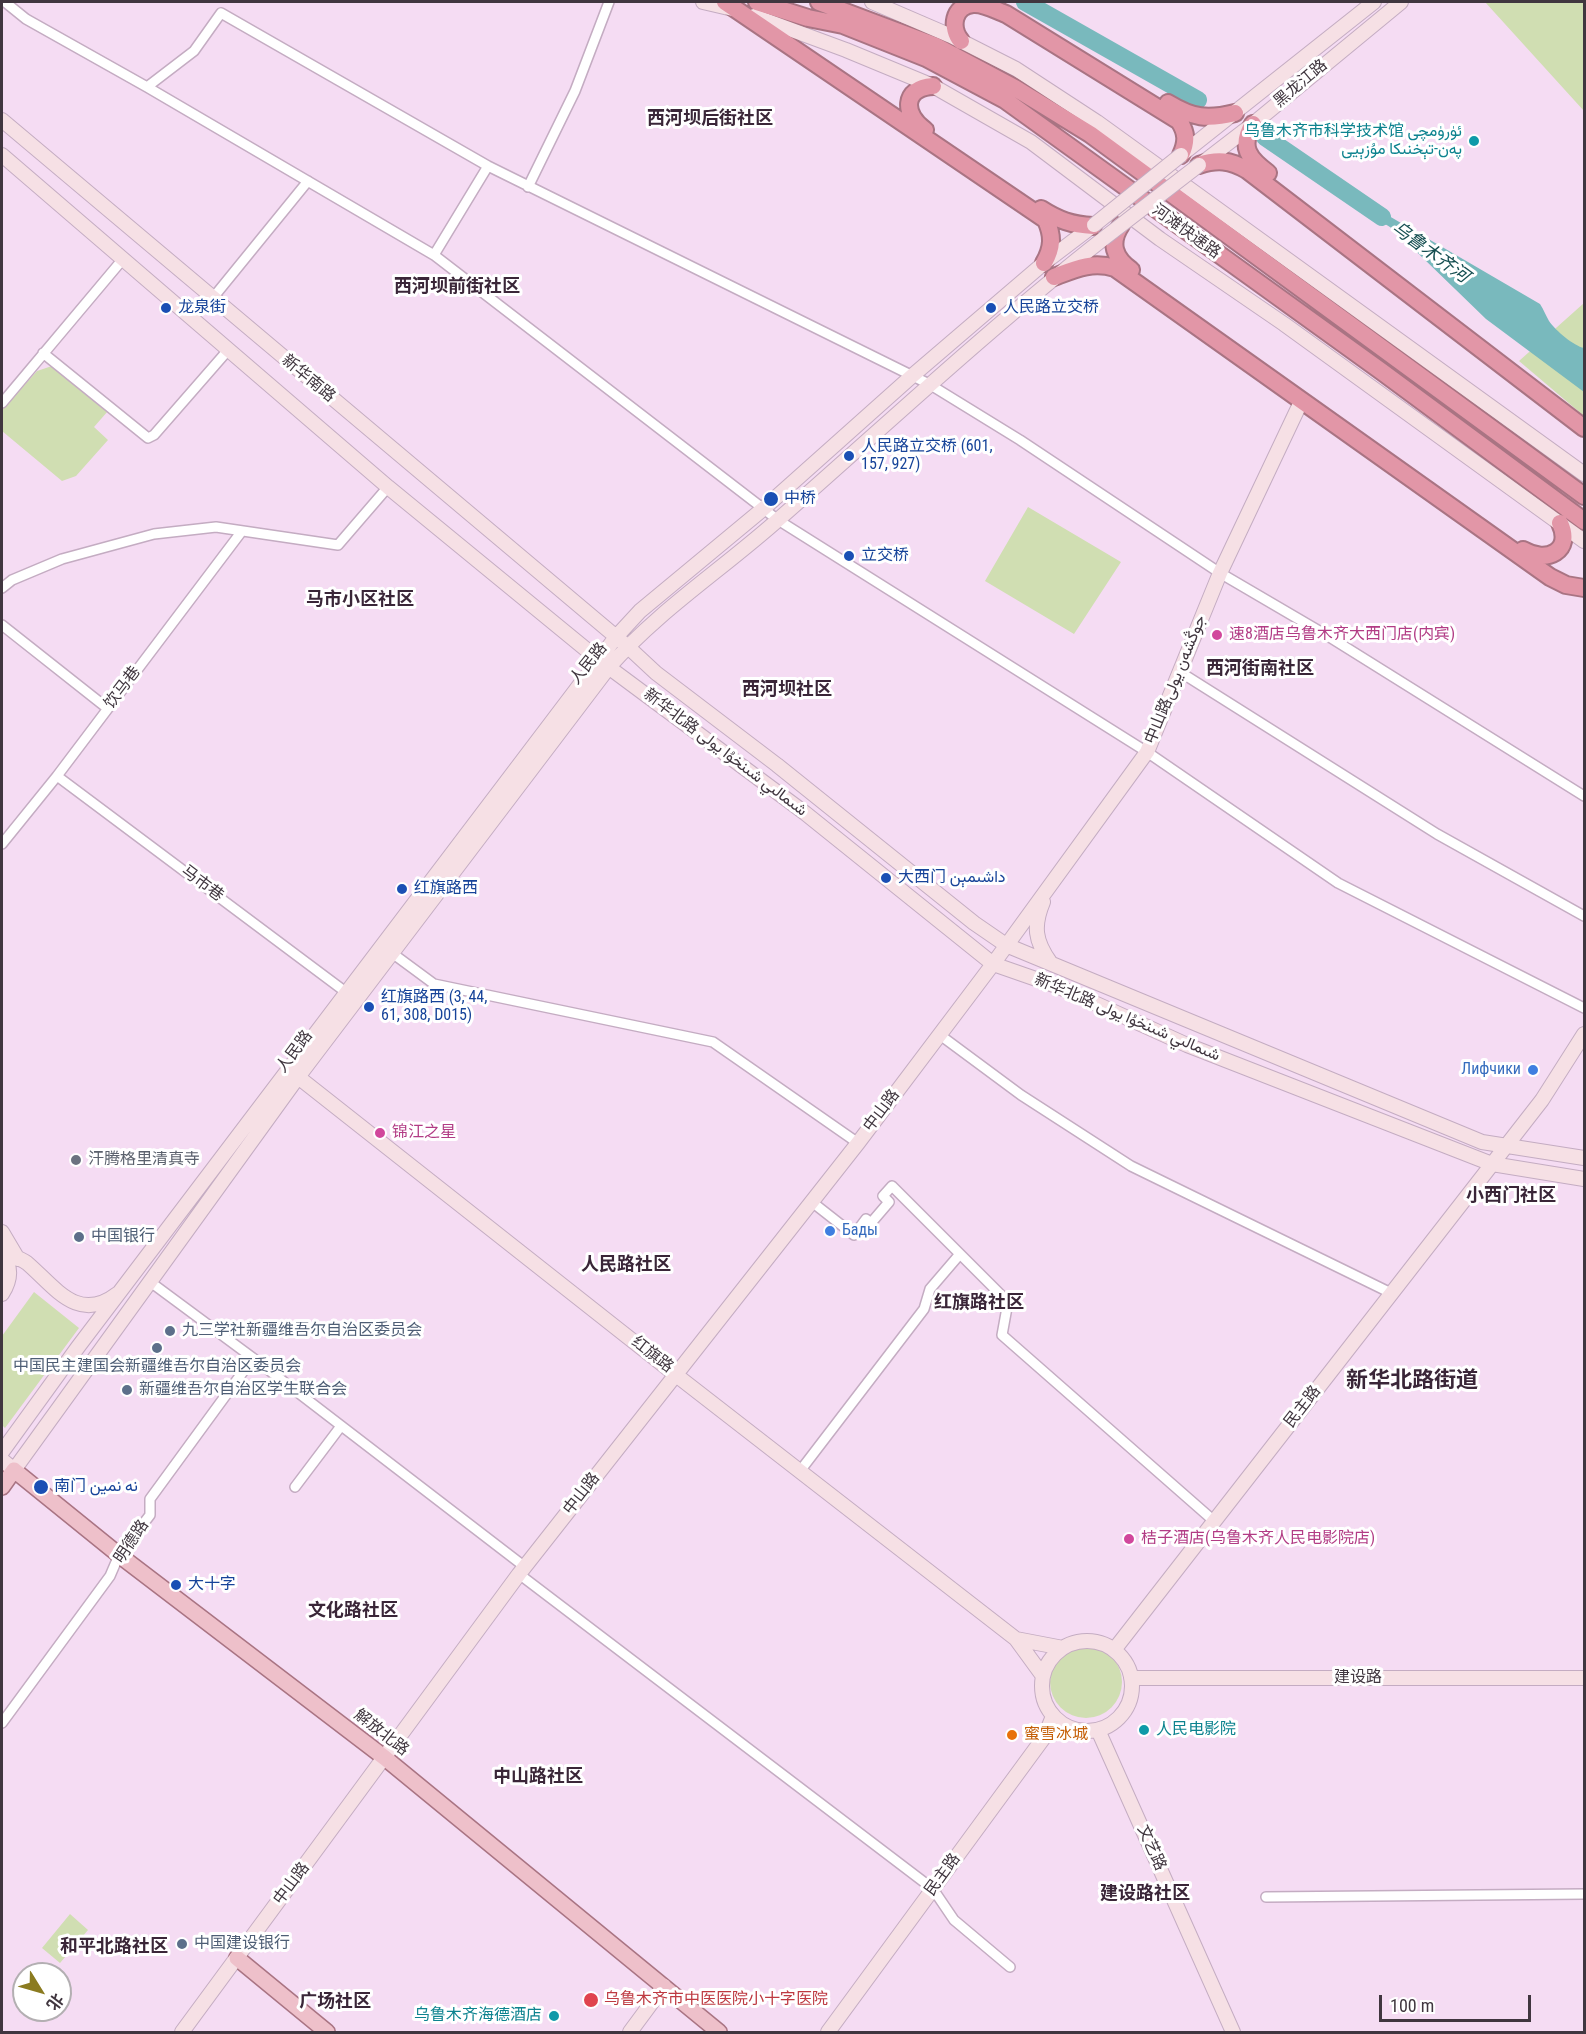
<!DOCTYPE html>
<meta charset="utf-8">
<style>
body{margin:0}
#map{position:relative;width:1586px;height:2034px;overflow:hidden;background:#f5dcf3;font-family:"Roboto Condensed","Noto Sans SC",sans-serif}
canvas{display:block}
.frame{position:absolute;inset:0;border:3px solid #40363f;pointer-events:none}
.north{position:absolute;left:12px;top:1962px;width:60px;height:60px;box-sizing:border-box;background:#fff;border:2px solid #b3afb2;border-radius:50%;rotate:127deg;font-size:16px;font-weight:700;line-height:24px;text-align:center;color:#40363f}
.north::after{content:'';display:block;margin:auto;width:21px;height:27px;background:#8b7b20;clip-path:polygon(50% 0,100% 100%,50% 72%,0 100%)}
.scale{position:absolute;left:1379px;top:1995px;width:152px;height:27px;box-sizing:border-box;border:3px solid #40363f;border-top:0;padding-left:8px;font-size:18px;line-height:21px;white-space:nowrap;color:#40363f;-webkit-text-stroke:4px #fff;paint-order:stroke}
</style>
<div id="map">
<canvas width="1586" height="2034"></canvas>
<div class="frame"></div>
<div class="north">北</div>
<div class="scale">100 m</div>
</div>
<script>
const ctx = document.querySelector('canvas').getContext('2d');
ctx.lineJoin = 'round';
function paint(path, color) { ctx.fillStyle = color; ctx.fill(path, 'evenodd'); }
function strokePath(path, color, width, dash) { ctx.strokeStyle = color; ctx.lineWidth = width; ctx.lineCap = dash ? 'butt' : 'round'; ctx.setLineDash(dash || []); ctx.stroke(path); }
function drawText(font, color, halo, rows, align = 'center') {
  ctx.font = font + ' "Roboto Condensed",Vazirmatn,"Noto Sans SC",sans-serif'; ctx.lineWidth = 6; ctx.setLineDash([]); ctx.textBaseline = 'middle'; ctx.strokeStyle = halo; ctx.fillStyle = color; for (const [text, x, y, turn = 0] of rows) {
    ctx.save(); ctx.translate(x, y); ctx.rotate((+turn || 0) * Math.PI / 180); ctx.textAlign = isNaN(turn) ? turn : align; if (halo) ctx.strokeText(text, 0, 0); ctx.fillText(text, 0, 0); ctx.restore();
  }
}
const green = new Path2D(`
 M 1485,2 L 1584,2 L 1584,111 Z
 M 1584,303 L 1584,416 L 1519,361 Z
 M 52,366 L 108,411 L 94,427 L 108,440 L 76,476 L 62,481 L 2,431 L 2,410 L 37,371 Z
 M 1028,507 L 1121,562 L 1074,634 L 985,581 Z
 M 34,1292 L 79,1328 L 5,1428 L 2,1425 L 2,1336 Z
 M1050 1682a36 36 0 1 1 72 0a36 36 0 1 1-72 0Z
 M 70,1914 L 88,1930 L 60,1963 L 42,1948 Z`);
const water = new Path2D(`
 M 1365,202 L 1540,304 C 1544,310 1546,316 1549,321 C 1556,331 1574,346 1584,348 L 1584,392 L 1486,319 L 1393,229 L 1360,208 Z`);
const river = new Path2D(`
 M 1025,2 L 1198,100
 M 1265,137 L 1382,217`);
const street = new Path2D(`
 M 5,2 L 26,19 L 147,87 L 434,255 L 778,520 L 1147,752 L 1338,883 L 1584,1008
 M 147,87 L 194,51 L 221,13 L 488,166 L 929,384 L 1020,440 L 1220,573 L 1331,638 L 1584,796
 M 528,187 L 575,91 L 609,2
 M 434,255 L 488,166
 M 212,299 L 308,181
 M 43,353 L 148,438 L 154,435 L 229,349
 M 2,403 L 123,259
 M 2,588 L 12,580 L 62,559 L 154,534 L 216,527 L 338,545 L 388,487
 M 2,625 L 107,708
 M 1180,672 L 1437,834 L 1584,916
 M 57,776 L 347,993
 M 2,844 L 57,776 L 242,531
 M 392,953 L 434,984 L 713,1042 L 858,1143
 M 940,1035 L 1021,1095 L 1131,1166 L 1393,1294
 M 812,1202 L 854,1235 L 866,1219 L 871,1223 L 889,1202 L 883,1196 L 892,1186 L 1008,1302 L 1002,1335 L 1214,1521
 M 149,1281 L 253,1358 L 525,1567
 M 800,1471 L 924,1309 L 930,1289 L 960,1254
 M 295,1487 L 341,1426
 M 519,1574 L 933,1889 L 954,1920 L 1010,1967
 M 2,1723 L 110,1576 L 119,1555 L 150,1515 L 150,1499 L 253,1358
 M 1266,1897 L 1584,1894`);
const secondary = new Path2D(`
 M 703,2 L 733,9
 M 872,2 L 951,36 L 1016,69 L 1097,122 L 1584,474
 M 754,16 L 846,50 L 933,86 L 1031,142 L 1160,239 L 1284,324 L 1584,541
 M 2,120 L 627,646 L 656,673 L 777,765 L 974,923 L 1006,945 L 1482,1142 L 1584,1158
 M 2,155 L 388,487 L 599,660 L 805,813 L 993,964 L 1059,987 L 1187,1045 L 1492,1164 L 1584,1179
 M 1181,155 L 1374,2
 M 1201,164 L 1253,124 L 1401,2
 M 1043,902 C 1033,926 1035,941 1050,962
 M 293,1073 L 676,1375 L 1016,1639 L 1043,1676
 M 2,1232 L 18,1259
 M 2,1251 C 10,1255 20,1258 27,1263 C 55,1287 78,1324 117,1294
 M 2,1254 C 12,1267 11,1280 2,1294
 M 2,1452 L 78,1347 L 616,637 L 640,611 L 763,509 L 912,376 L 1044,263 L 1094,225
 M 2,1460 L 14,1470 L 298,1077 L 609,667 C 659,610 723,569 780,518 C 887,424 991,327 1103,239
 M 1016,1639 L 1063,1648
 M1042 1686a45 45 0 1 1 90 0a45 45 0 1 1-90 0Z
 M 1114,1650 L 1542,1100 L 1584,1034
 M 1131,1678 L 1584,1678
 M 1098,1730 L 1233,2032
 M 182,2032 L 519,1574 L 858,1143 L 993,964 L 1147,752 L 1220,573 L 1300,404
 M 630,2032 L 664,1986
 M 828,2032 L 1045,1736 L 1053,1716`);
const primary = new Path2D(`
 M 2,1487 L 14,1470 L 119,1555 L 385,1758 L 719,2032
 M 237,1958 L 327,2032`);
const highway = new Path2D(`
 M 725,2 L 1046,220 C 1053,236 1053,247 1044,263
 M 757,2 L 808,18 L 843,25 L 926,58 L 1005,100 L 1381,371 L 1584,521
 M 819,2 L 936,46 L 1015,88 L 1090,134 L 1584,496
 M 961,41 C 950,28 953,6 973,4 C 984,3 997,11 1006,14 L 1179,121 C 1187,133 1187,142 1181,155
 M 1168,103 C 1193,118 1207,120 1235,113
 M 1253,124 C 1239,147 1249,159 1268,173
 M 925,130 C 903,115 902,88 933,86
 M 1199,165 C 1217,159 1230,160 1247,170 L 1584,428
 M 1041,209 C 1058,220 1072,225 1093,226
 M 1121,225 C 1109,243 1114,258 1131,270
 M 1054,277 C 1075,269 1092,261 1115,268 L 1550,577 L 1566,585 L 1584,588
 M 1523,550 C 1547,564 1573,551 1560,523`);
const secondaryBridge = new Path2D(`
 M 1094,225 L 1181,155
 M 1103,239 L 1199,165`);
const markers = [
 [1474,141,6,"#0f9aa8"],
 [166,308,6,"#1a4fb4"],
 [991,308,6,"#1a4fb4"],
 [849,456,6,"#1a4fb4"],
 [771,499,8,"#1a4fb4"],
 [849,556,6,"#1a4fb4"],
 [1217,635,6,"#d1479c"],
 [886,878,6,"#1a4fb4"],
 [402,889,6,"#1a4fb4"],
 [369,1007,6,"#1a4fb4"],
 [1533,1070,6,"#3f7fe0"],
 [380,1133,6,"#d1479c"],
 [76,1160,6,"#6b7280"],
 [830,1231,6,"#3f7fe0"],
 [79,1237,6,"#5c6f8a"],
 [170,1331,6,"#5c6f8a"],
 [157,1348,6,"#5c6f8a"],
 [127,1390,6,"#5c6f8a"],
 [41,1487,8,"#1a4fb4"],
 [1129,1539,6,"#d1479c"],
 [176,1585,6,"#1a4fb4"],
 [1144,1730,6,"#0f9aa8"],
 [1012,1735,6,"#e8710a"],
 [182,1944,6,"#5c6f8a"],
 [591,2000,8,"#e0444e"],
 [554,2016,6,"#0f9aa8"]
];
const streetNames = [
 ["黑龙江路",1301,84,-40],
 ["河滩快速路",1186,232,36],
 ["新华南路",308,379,40],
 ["人民路",589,664,-51],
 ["中山路جوڭشەن يولى",1176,680,-68],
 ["饮马巷",123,688,-53],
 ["新华北路 شىمالىي شىنخۇا يولى",725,753,37],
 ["马市巷",202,884,37],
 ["新华北路 شىمالىي شىنخۇا يولى",1127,1018,23],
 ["人民路",295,1052,-53],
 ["中山路",882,1111,-53],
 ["红旗路",652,1355,38],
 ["民主路",1303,1407,-52],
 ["中山路",582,1494,-52],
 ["明德路",132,1542,-56],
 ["建设路",1358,1678],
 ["解放北路",381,1733,38],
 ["文艺路",1151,1848,66],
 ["民主路",943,1875,-54],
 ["中山路",292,1884,-53]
];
const cultureNames = [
 ["乌鲁木齐市科学技术馆 ئۈرۈمچى",1462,132],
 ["پەن-تېخنىكا مۇزېيى",1462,150],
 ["人民电影院",1156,1730,"left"],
 ["乌鲁木齐海德酒店",542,2016]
];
const transitNames = [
 ["龙泉街",178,308],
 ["人民路立交桥",1003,308],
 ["人民路立交桥 (601,",861,447],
 ["157, 927)",861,465],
 ["中桥",784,499],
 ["立交桥",861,556],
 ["大西门 داشىمېن",898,878],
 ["红旗路西",414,889],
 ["红旗路西 (3, 44,",381,998],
 ["61, 308, D015)",381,1016],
 ["南门 نە نمين",54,1487],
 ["大十字",188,1585]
];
const hotelNames = [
 ["速8酒店乌鲁木齐大西门店(内宾)",1229,635],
 ["锦江之星",392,1133],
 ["桔子酒店(乌鲁木齐人民电影院店)",1141,1539]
];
const shopNames = [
 ["Лифчики",1521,1070],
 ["Бады",842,1231,"left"]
];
const worshipNames = [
 ["汗腾格里清真寺",88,1160]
];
const serviceNames = [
 ["中国银行",91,1237],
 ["九三学社新疆维吾尔自治区委员会",182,1331],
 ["中国民主建国会新疆维吾尔自治区委员会",157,1367,"center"],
 ["新疆维吾尔自治区学生联合会",139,1390],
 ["中国建设银行",194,1944]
];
const foodNames = [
 ["蜜雪冰城",1024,1735]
];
const healthNames = [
 ["乌鲁木齐市中医医院小十字医院",604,2000]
];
const neighbourhoodNames = [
 ["西河坝后街社区",710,119],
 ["西河坝前街社区",457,287],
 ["马市小区社区",360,600],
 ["西河街南社区",1260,669],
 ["西河坝社区",787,690],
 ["小西门社区",1511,1196],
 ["人民路社区",626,1265],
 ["红旗路社区",979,1303],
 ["文化路社区",353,1611],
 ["中山路社区",538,1777],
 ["建设路社区",1145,1894],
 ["和平北路社区",114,1947],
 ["广场社区",335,2002]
];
const waterNames = [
 ["乌鲁木齐河",1430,253,36]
];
const districtNames = [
 ["新华北路街道",1412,1381]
];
paint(green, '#d0deb2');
paint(water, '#79b9bd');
strokePath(river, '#79b9bd', 18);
strokePath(street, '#c4acc2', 12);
strokePath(secondary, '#c4acc2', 16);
strokePath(primary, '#a97483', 18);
strokePath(highway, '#a97483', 20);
strokePath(street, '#fff', 9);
strokePath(secondary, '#f6e0e5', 14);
strokePath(primary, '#eec0ca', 15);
strokePath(highway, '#e296a7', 16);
strokePath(secondaryBridge, '#c4acc2', 16, []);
strokePath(secondaryBridge, '#f6e0e5', 14);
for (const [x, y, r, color] of markers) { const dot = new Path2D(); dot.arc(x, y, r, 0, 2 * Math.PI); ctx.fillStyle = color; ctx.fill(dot); strokePath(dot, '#fff', 2); }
drawText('16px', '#40363f', '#fff', streetNames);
drawText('16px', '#0d838f', '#fff', cultureNames, 'right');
drawText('16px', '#164399', '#fff', transitNames, 'left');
drawText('16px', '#b23c85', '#fff', hotelNames, 'left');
drawText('16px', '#366cbe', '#fff', shopNames, 'right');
drawText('16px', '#5b616d', '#fff', worshipNames, 'left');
drawText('16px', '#4e5e75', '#fff', serviceNames, 'left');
drawText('16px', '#c56008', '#fff', foodNames, 'left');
drawText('16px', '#be3a42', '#fff', healthNames, 'left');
drawText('bold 18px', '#3a2638', '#fff', neighbourhoodNames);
drawText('italic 18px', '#154e51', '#fff', waterNames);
drawText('bold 22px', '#3a2638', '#fff', districtNames);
</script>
